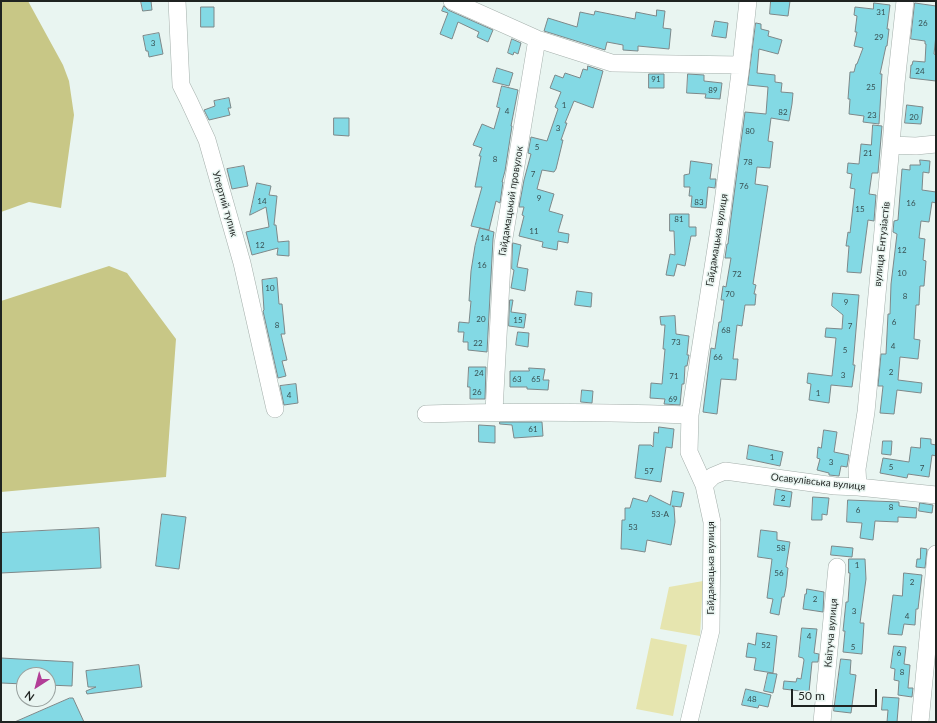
<!DOCTYPE html>
<meta charset="utf-8">
<style>
body{margin:0}
#map{position:relative;width:937px;height:723px;overflow:hidden;background:#e9f5f1;font-family:Lato,sans-serif}
canvas{display:block}
.frame{position:absolute;inset:0;border:2px solid #1f2321;pointer-events:none}
.north{position:absolute;left:16px;top:667px;width:40px;height:40px;box-sizing:border-box;background:#e9f5f1;border:1px solid #98a19e;border-radius:50%;rotate:216deg;font-size:11px;font-weight:700;line-height:16px;text-align:center;color:#1f2321}
.north::after{content:'';display:block;margin:auto;width:14px;height:18px;background:#b23e97;clip-path:polygon(50% 0,100% 100%,50% 72%,0 100%)}
.scale{position:absolute;left:791px;top:689px;width:86px;height:18px;box-sizing:border-box;border:2px solid #1f2321;border-top:0;padding-left:5px;font-size:12px;line-height:14px;white-space:nowrap;color:#1f2321;-webkit-text-stroke:3px #e9f5f1;paint-order:stroke}
</style>
<div id="map">
<canvas width="937" height="723"></canvas>
<div class="frame"></div>
<div class="north">N</div>
<div class="scale">50 m</div>
</div>
<script>
const ctx = document.querySelector('canvas').getContext('2d');
ctx.lineJoin = 'round';
function paint(path, color) { ctx.fillStyle = color; ctx.fill(path, 'evenodd'); }
function strokePath(path, color, width, dash) { ctx.strokeStyle = color; ctx.lineWidth = width; ctx.lineCap = dash ? 'butt' : 'round'; ctx.setLineDash(dash || []); ctx.stroke(path); }
function drawText(font, color, halo, rows, align = 'center') {
  ctx.font = font + ' Lato,sans-serif'; ctx.lineWidth = 3; ctx.setLineDash([]); ctx.textBaseline = 'middle'; ctx.strokeStyle = halo; ctx.fillStyle = color; for (const [text, x, y, turn = 0] of rows) {
    ctx.save(); ctx.translate(x, y); ctx.rotate((+turn || 0) * Math.PI / 180); ctx.textAlign = isNaN(turn) ? turn : align; if (halo) ctx.strokeText(text, 0, 0); ctx.fillText(text, 0, 0); ctx.restore();
  }
}
const green = new Path2D(`
 M 703,581 L 700,636 L 660,629 L 669,587 Z
 M 651,638 L 687,645 L 673,716 L 636,709 Z`);
const forest = new Path2D(`
 M 1,1 L 28,1 L 63,65 L 69,81 L 74,115 L 61,208 L 29,202 L 1,212 Z
 M 109,266 L 127,273 L 176,339 L 166,477 L 1,492 L 1,301 Z`);
const building = new Path2D(`
 M 141,1 L 151,1 L 152,10 L 143,11 Z
 M 771,1 L 790,1 L 788,16 L 770,14 Z
 M 874,3 L 890,5 L 887,29 L 889,29 L 887,46 L 886,46 L 880,74 L 882,74 L 879,124 L 863,122 L 864,116 L 849,114 L 850,99 L 848,99 L 850,72 L 854,72 L 856,64 L 857,64 L 863,48 L 854,46 L 857,32 L 855,32 L 857,16 L 854,15 L 855,7 L 873,9 Z
 M 915,3 L 936,6 L 936,35 L 934,54 L 936,55 L 936,81 L 910,78 L 911,65 L 912,65 L 913,61 L 925,62 L 926,44 L 925,44 L 925,41 L 911,39 Z
 M 444,6 L 448,10 L 493,30 L 488,42 L 477,37 L 479,32 L 458,22 L 452,39 L 440,34 L 448,13 L 442,11 Z
 M 201,7 L 214,7 L 214,27 L 201,27 Z
 M 657,10 L 665,11 L 663,28 L 671,29 L 669,49 L 638,46 L 638,51 L 623,50 L 623,45 L 607,42 L 605,50 L 544,31 L 548,18 L 577,27 L 580,12 L 594,15 L 595,11 L 635,19 L 636,12 L 656,16 Z
 M 715,21 L 728,23 L 726,38 L 712,36 Z
 M 756,23 L 761,24 L 761,29 L 769,31 L 768,36 L 782,40 L 778,54 L 759,49 L 757,73 L 775,75 L 775,82 L 782,83 L 781,92 L 793,93 L 792,104 L 789,121 L 771,118 L 768,141 L 773,142 L 770,168 L 757,167 L 755,184 L 768,186 L 753,284 L 756,285 L 754,294 L 756,294 L 755,305 L 745,305 L 742,326 L 737,325 L 733,359 L 738,359 L 736,380 L 721,379 L 717,414 L 703,412 L 711,348 L 715,349 L 719,322 L 721,322 L 724,300 L 721,300 L 723,286 L 726,287 L 731,258 L 725,258 L 727,244 L 728,244 L 730,225 L 745,112 L 766,114 L 768,87 L 748,85 Z
 M 159,33 L 163,54 L 149,57 L 148,51 L 146,51 L 143,36 Z
 M 512,39 L 521,43 L 518,54 L 514,52 L 513,55 L 508,53 Z
 M 588,66 L 603,71 L 593,108 L 574,101 L 565,123 L 567,123 L 561,140 L 563,140 L 556,169 L 554,172 L 542,170 L 537,189 L 554,194 L 549,211 L 563,215 L 558,232 L 569,234 L 568,243 L 558,241 L 557,250 L 542,247 L 543,242 L 519,236 L 524,216 L 522,215 L 524,207 L 519,207 L 524,180 L 531,154 L 528,153 L 531,137 L 547,141 L 558,109 L 555,107 L 561,92 L 550,88 L 555,75 L 563,78 L 565,73 L 580,78 L 583,69 L 587,70 Z
 M 497,68 L 513,73 L 509,86 L 493,82 Z
 M 649,74 L 664,74 L 664,88 L 649,88 Z
 M 688,74 L 704,75 L 704,81 L 722,83 L 720,99 L 705,98 L 706,94 L 687,93 Z
 M 502,86 L 518,90 L 511,126 L 512,126 L 505,171 L 502,182 L 503,182 L 500,203 L 496,201 L 489,230 L 471,226 L 482,187 L 475,187 L 481,156 L 479,156 L 482,148 L 473,145 L 482,124 L 494,129 L 500,108 L 497,107 Z
 M 229,98 L 231,108 L 228,108 L 230,115 L 209,120 L 204,110 L 215,106 L 214,101 Z
 M 907,105 L 923,107 L 921,124 L 905,123 Z
 M 334,118 L 349,118 L 349,136 L 334,135 Z
 M 873,125 L 882,126 L 878,173 L 872,173 L 869,194 L 876,195 L 874,221 L 868,220 L 861,273 L 847,272 L 849,246 L 846,246 L 848,232 L 850,233 L 855,189 L 850,188 L 852,174 L 847,173 L 848,163 L 859,164 L 861,144 L 871,145 Z
 M 920,160 L 930,161 L 929,173 L 923,172 L 922,190 L 936,192 L 936,203 L 932,202 L 929,222 L 921,221 L 919,238 L 925,239 L 923,260 L 926,261 L 924,286 L 920,286 L 919,305 L 916,305 L 914,339 L 920,340 L 918,359 L 900,357 L 898,380 L 922,383 L 921,393 L 897,390 L 894,414 L 880,413 L 883,386 L 878,386 L 881,354 L 886,354 L 888,314 L 890,314 L 891,284 L 897,234 L 893,232 L 894,221 L 898,220 L 902,169 L 910,170 L 910,165 L 920,165 Z
 M 691,161 L 712,164 L 710,179 L 716,179 L 715,188 L 708,187 L 706,208 L 691,207 L 692,196 L 689,196 L 690,187 L 684,187 L 684,175 L 689,174 Z
 M 244,166 L 248,186 L 232,189 L 227,169 Z
 M 257,183 L 271,186 L 269,195 L 277,196 L 274,225 L 276,225 L 278,242 L 289,241 L 289,256 L 277,255 L 278,248 L 252,255 L 246,232 L 269,227 L 266,207 L 250,215 Z
 M 670,214 L 689,214 L 689,227 L 696,227 L 696,236 L 691,236 L 685,266 L 677,264 L 674,276 L 666,275 L 670,254 L 675,255 L 674,231 L 670,231 Z
 M 480,228 L 494,232 L 493,239 L 487,352 L 468,350 L 468,342 L 463,342 L 464,332 L 458,332 L 459,322 L 469,323 L 471,301 L 469,301 L 471,271 L 475,246 Z
 M 513,243 L 521,245 L 517,267 L 528,269 L 525,291 L 511,288 L 514,270 L 512,269 Z
 M 277,278 L 279,304 L 282,304 L 285,334 L 281,334 L 287,360 L 282,361 L 286,376 L 278,378 L 263,311 L 264,310 L 262,280 Z
 M 577,291 L 592,293 L 591,307 L 575,305 Z
 M 833,293 L 859,295 L 853,365 L 855,365 L 852,387 L 831,385 L 829,403 L 809,400 L 811,384 L 807,383 L 808,373 L 832,376 L 836,338 L 825,337 L 826,328 L 842,329 L 843,315 L 832,306 Z
 M 510,300 L 513,300 L 511,312 L 526,314 L 524,328 L 509,326 Z
 M 675,316 L 676,334 L 689,336 L 687,355 L 689,355 L 687,366 L 685,366 L 684,384 L 682,384 L 680,405 L 664,404 L 665,399 L 650,398 L 651,383 L 662,384 L 665,349 L 663,349 L 665,325 L 661,325 L 660,317 Z
 M 518,332 L 529,333 L 528,347 L 516,345 Z
 M 469,367 L 486,367 L 485,399 L 470,399 L 470,387 L 468,387 Z
 M 529,368 L 545,369 L 543,380 L 549,380 L 548,390 L 527,389 L 527,387 L 510,387 L 510,371 L 529,371 Z
 M 296,384 L 298,403 L 284,405 L 280,386 Z
 M 582,390 L 593,391 L 592,403 L 581,402 Z
 M 500,422 L 542,422 L 543,436 L 514,438 L 512,425 L 500,424 Z
 M 479,425 L 495,426 L 495,443 L 479,442 Z
 M 659,427 L 674,429 L 672,448 L 666,447 L 661,482 L 635,478 L 639,445 L 651,445 L 653,447 L 654,432 L 658,433 Z
 M 824,430 L 837,432 L 834,452 L 849,455 L 847,467 L 841,466 L 839,476 L 829,475 L 829,473 L 817,470 L 820,459 L 817,458 L 818,447 L 821,448 Z
 M 921,438 L 931,439 L 931,444 L 936,445 L 936,456 L 932,455 L 929,477 L 908,474 L 907,478 L 880,473 L 883,458 L 909,462 L 911,447 L 920,448 Z
 M 883,441 L 892,441 L 891,455 L 882,454 Z
 M 749,445 L 783,452 L 780,466 L 747,459 Z
 M 776,489 L 792,492 L 790,507 L 774,505 Z
 M 673,491 L 684,493 L 681,507 L 672,506 L 674,507 L 675,522 L 671,545 L 647,540 L 645,552 L 627,549 L 621,549 L 622,520 L 625,520 L 625,508 L 630,508 L 633,498 L 647,502 L 650,495 L 670,505 Z
 M 813,497 L 829,498 L 827,515 L 822,514 L 822,520 L 812,520 Z
 M 848,500 L 899,502 L 899,506 L 917,508 L 916,518 L 898,517 L 898,522 L 875,521 L 873,540 L 860,538 L 862,523 L 847,522 Z
 M 920,503 L 933,505 L 932,513 L 919,511 Z
 M 162,514 L 186,517 L 179,569 L 156,566 Z
 M 99,528 L 101,568 L 1,573 L 1,533 Z
 M 761,530 L 777,532 L 777,540 L 790,542 L 786,567 L 788,568 L 786,587 L 784,597 L 782,597 L 779,615 L 770,613 L 773,599 L 767,598 L 772,559 L 758,557 Z
 M 832,546 L 853,548 L 852,557 L 831,555 Z
 M 921,548 L 927,549 L 925,568 L 916,567 L 917,559 L 920,559 Z
 M 849,559 L 865,559 L 866,579 L 860,623 L 864,623 L 862,654 L 843,652 L 845,631 L 843,631 L 846,602 L 848,602 L 850,573 L 849,573 Z
 M 904,573 L 922,575 L 918,609 L 916,609 L 915,625 L 904,624 L 902,635 L 888,634 L 893,595 L 902,596 Z
 M 807,589 L 824,592 L 823,612 L 803,609 L 805,594 L 806,594 Z
 M 802,628 L 817,629 L 814,653 L 819,654 L 818,662 L 812,662 L 809,692 L 783,689 L 784,681 L 796,682 L 797,678 L 801,679 L 804,660 L 803,658 L 799,657 Z
 M 757,633 L 777,636 L 773,673 L 754,670 L 756,658 L 746,657 L 748,643 L 755,645 Z
 M 894,646 L 906,647 L 904,664 L 910,665 L 908,688 L 913,688 L 912,697 L 898,695 L 899,681 L 894,680 L 895,669 L 891,668 Z
 M 1,658 L 73,662 L 72,686 L 48,685 L 48,675 L 24,675 L 24,684 L 1,683 Z
 M 841,659 L 851,660 L 850,674 L 856,675 L 851,713 L 834,711 Z
 M 139,665 L 142,687 L 87,694 L 86,691 L 96,687 L 88,687 L 86,671 Z
 M 768,673 L 777,674 L 773,693 L 764,691 Z
 M 746,689 L 771,695 L 768,707 L 759,705 L 758,708 L 742,705 Z
 M 883,697 L 899,698 L 897,722 L 887,722 L 888,710 L 882,710 Z
 M 70,698 L 73,698 L 84,722 L 15,722 Z`);
const minor = new Path2D(`
 M 177,1 L 181,85 L 189,101 L 207,140 L 242,263 L 275,409
 M 452,1 L 537,39 L 612,63 L 741,65
 M 891,145 L 916,146 L 936,144
 M 494,411 L 503,244 L 537,39
 M 426,414 C 514,411 602,412 690,415
 M 704,485 L 713,476 L 725,471 L 835,486 L 858,487 L 936,495
 M 858,487 L 857,469 L 866,412 L 891,145 L 896,83 L 905,1
 M 689,722 L 711,630 L 712,522 L 704,485 L 689,452 L 690,415 L 722,210 L 741,65 L 748,1
 M 822,722 L 837,567
 M 920,722 L 936,554`);
const numberNames = [
 ["31",881,12],
 ["26",923,23],
 ["29",879,37],
 ["3",153,43],
 ["24",920,71],
 ["91",656,79],
 ["25",871,87],
 ["89",713,90],
 ["1",564,105],
 ["4",507,111],
 ["82",783,112],
 ["23",872,115],
 ["20",914,117],
 ["3",558,128],
 ["80",750,131],
 ["5",537,147],
 ["21",868,153],
 ["8",495,159],
 ["78",748,162],
 ["7",533,174],
 ["76",744,186],
 ["9",539,198],
 ["14",262,201],
 ["83",699,202],
 ["16",911,203],
 ["15",860,209],
 ["81",679,219],
 ["11",534,231],
 ["14",485,238],
 ["12",260,245],
 ["12",902,250],
 ["16",482,265],
 ["10",902,273],
 ["72",737,274],
 ["10",270,288],
 ["70",730,294],
 ["8",905,296],
 ["9",846,302],
 ["20",481,319],
 ["15",518,320],
 ["6",894,322],
 ["8",277,325],
 ["7",850,326],
 ["68",726,330],
 ["73",676,342],
 ["22",478,343],
 ["4",893,346],
 ["5",845,350],
 ["66",718,357],
 ["2",891,372],
 ["24",479,373],
 ["3",843,375],
 ["71",674,376],
 ["63",517,379],
 ["65",536,379],
 ["26",477,392],
 ["1",818,393],
 ["4",289,395],
 ["69",673,399],
 ["61",533,429],
 ["1",772,457],
 ["3",831,462],
 ["5",891,467],
 ["7",922,468],
 ["57",649,471],
 ["2",783,498],
 ["8",891,507],
 ["6",858,510],
 ["53-А",660,514],
 ["53",633,527],
 ["58",781,548],
 ["1",857,565],
 ["56",779,573],
 ["2",912,582],
 ["2",815,599],
 ["3",854,611],
 ["4",907,616],
 ["4",809,636],
 ["52",766,645],
 ["5",853,647],
 ["6",899,653],
 ["8",902,672],
 ["48",752,699]
];
const streetNames = [
 ["Гайдамацький провулок",511,201,-81],
 ["Упертий тупик",225,204,74],
 ["Гайдамацька вулиця",717,240,-81],
 ["вулиця Ентузіастів",882,244,-84],
 ["Осавулівська вулиця",818,482,6],
 ["Гайдамацька вулиця",711,568,-90],
 ["Квітуча вулиця",831,633,-85]
];
paint(green, '#e6e5af');
paint(forest, '#c8c786');
paint(building, '#83d9e4');
strokePath(building, '#7d8889', 1);
strokePath(minor, '#a4afab', 18);
strokePath(minor, '#fff', 17);
drawText('8px', '#385052', null, numberNames);
drawText('10px', '#1f2321', '#e9f5f1', streetNames);
</script>
